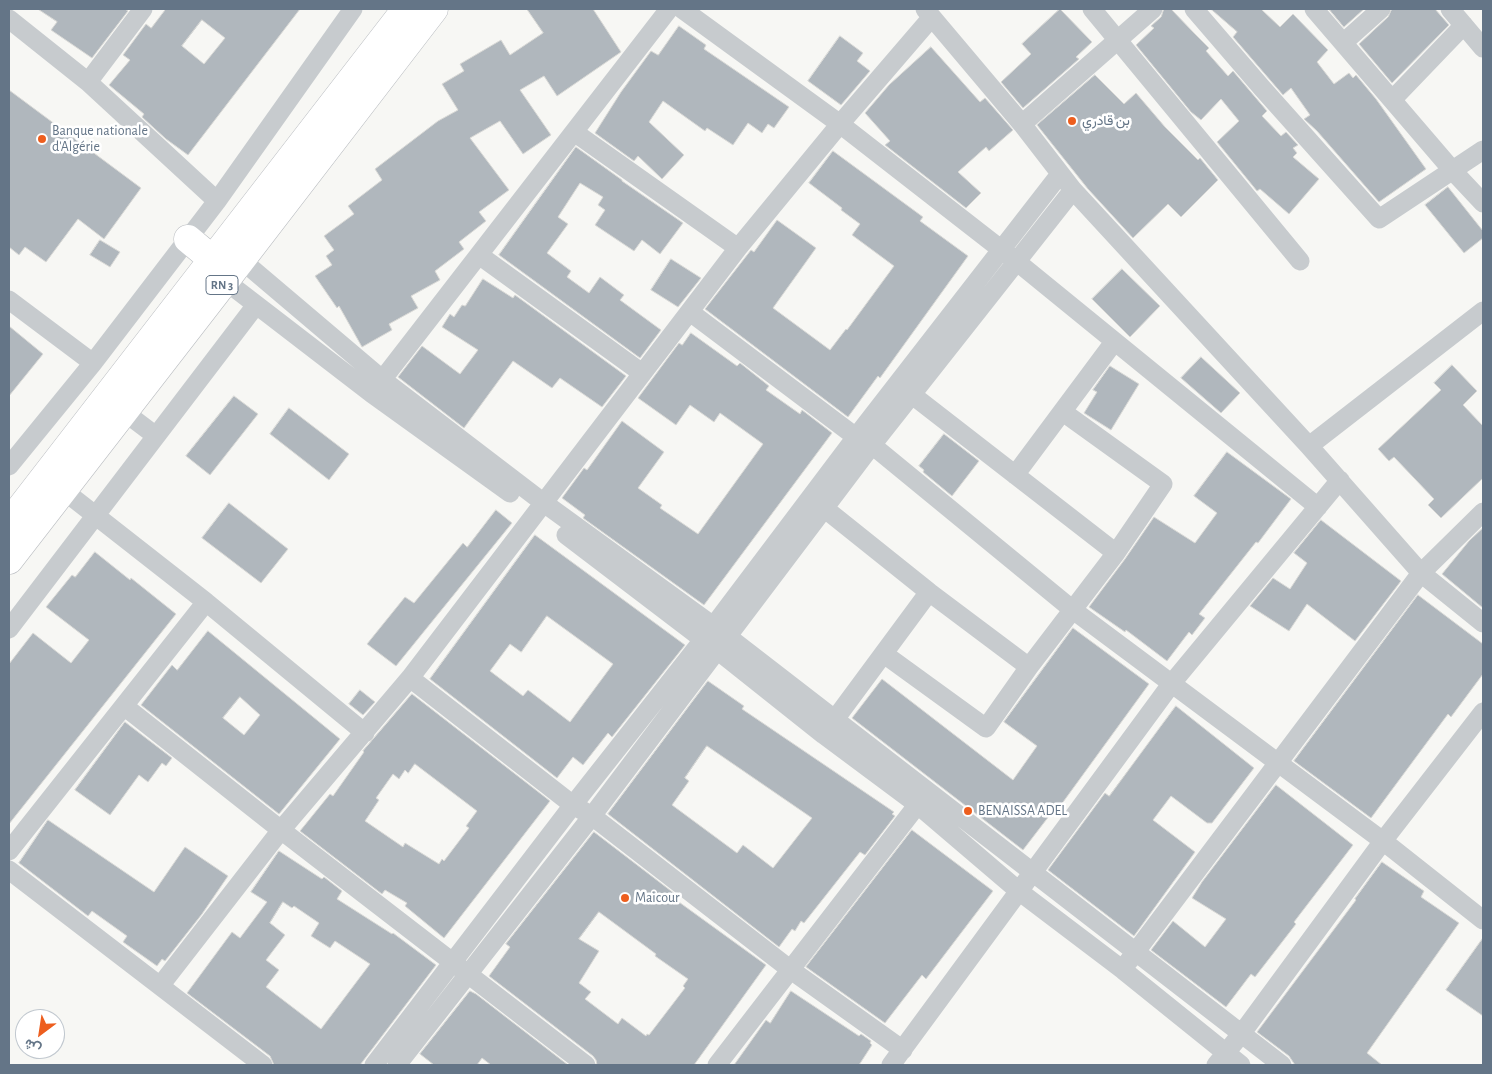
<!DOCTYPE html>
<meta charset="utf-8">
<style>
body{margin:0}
#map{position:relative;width:1492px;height:1074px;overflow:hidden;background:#f7f7f4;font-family:"Alegreya Sans",Vazirmatn,sans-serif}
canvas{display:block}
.frame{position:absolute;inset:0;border:10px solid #647587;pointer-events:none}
.north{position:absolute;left:15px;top:1009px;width:50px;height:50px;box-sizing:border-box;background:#fff;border:1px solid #c1c8cf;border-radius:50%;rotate:211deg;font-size:14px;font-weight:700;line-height:20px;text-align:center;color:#647587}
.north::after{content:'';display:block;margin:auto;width:18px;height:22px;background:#ed5e1e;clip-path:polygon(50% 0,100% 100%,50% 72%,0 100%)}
</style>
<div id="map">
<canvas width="1492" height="1074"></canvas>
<div class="frame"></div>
<div class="north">ش</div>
</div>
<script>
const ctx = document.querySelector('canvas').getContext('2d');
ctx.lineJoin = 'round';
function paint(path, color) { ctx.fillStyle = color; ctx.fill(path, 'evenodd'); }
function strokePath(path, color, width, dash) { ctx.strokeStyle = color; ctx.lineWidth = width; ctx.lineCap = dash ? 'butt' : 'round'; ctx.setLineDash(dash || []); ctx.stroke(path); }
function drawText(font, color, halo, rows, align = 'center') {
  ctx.font = font + ' "Alegreya Sans",Vazirmatn,sans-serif'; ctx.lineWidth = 5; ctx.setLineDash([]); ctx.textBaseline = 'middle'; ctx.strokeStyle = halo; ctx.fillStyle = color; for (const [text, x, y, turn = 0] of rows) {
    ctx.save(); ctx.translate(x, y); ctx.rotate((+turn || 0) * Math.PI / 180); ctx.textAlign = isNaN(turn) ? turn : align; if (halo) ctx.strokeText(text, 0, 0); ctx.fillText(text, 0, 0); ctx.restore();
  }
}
const building = new Path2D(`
 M 38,9 L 125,9 L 128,11 L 92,58 L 51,30 L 57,22 Z
 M 166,9 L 300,9 L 188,155 L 166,139 L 142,117 L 144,114 L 109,85 L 130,60 L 123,55 L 146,24 L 151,28 ZM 202,20 L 225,38 L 204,64 L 182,46 Z
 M 527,9 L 593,9 L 621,52 L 557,96 L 544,76 L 520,90 L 551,135 L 523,154 L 500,121 L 470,138 L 509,190 L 479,212 L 486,221 L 459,242 L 464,249 L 435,271 L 440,280 L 411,296 L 418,308 L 389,324 L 392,330 L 362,347 L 339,306 L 337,308 L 315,276 L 332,265 L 326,256 L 334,250 L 324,236 L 354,214 L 348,206 L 382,180 L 375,169 L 438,121 L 458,110 L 442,84 L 464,71 L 460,64 L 501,40 L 510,55 L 543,33 Z
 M 1060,9 L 1092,42 L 1076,57 L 1079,59 L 1023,108 L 1001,82 L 1031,54 L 1022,44 Z
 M 1164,9 L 1171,9 L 1195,34 L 1209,48 L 1206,51 L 1228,76 L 1233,71 L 1267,111 L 1262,116 L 1281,136 L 1286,132 L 1298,145 L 1293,148 L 1297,153 L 1293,157 L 1319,179 L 1289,214 L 1260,189 L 1257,191 L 1217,142 L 1239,121 L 1221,99 L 1201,120 L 1191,112 L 1136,45 L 1154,28 L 1151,26 L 1161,17 Z
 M 1211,9 L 1261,9 L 1280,27 L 1293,14 L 1328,50 L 1317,62 L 1334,84 L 1349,73 L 1353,78 L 1356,75 L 1376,99 L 1426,169 L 1379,202 L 1317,131 L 1304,119 L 1310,115 L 1291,88 L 1283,95 L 1233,37 L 1237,32 Z
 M 1329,9 L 1364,9 L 1344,27 Z
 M 1392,9 L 1435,9 L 1449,25 L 1392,83 L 1359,44 L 1388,17 Z
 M 679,26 L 706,45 L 704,49 L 789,107 L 774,128 L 768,124 L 762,133 L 748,123 L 733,145 L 707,128 L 705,131 L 663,101 L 649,122 L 684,155 L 662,179 L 638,156 L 634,161 L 595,133 L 621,92 L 651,51 L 658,55 Z
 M 840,36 L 863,53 L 857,61 L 870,71 L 841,105 L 808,81 Z
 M 931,47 L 980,102 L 985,98 L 1013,130 L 989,151 L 986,147 L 958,172 L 981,193 L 966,208 L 885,145 L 890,141 L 865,113 L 889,85 Z
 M 1095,75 L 1124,104 L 1136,93 L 1165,127 L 1198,160 L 1200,158 L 1218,180 L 1181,217 L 1168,204 L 1133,238 L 1088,189 L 1037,125 Z
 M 9,90 L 141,188 L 104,239 L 78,219 L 46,262 L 25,247 L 19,255 L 9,247 Z
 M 576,147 L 622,180 L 622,181 L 683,223 L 660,254 L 642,240 L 634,251 L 595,225 L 605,210 L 598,205 L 603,197 L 580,183 L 558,217 L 568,224 L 547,253 L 571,271 L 567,277 L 589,293 L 600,277 L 624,295 L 620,300 L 661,330 L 640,358 L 499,255 Z
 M 833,151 L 923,217 L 920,221 L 968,256 L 880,378 L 878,376 L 848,417 L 705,309 L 751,250 L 754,252 L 777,220 L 816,248 L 773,308 L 830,350 L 846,329 L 847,330 L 894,266 L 852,235 L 860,224 L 841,210 L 842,208 L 809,183 Z
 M 1448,187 L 1483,231 L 1483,238 L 1464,253 L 1425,205 Z
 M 100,240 L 120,252 L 110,267 L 90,255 Z
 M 671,259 L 701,278 L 678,307 L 651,290 Z
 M 1122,269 L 1160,306 L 1130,337 L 1092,299 Z
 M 483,279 L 513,298 L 515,295 L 626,376 L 602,407 L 560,378 L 552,388 L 513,361 L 464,428 L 398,377 L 422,346 L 460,374 L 478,350 L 442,327 L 450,314 L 454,317 L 462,305 L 465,306 Z
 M 9,326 L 43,354 L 9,396 Z
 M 691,333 L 737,366 L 740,363 L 769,386 L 766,390 L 800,414 L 802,410 L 832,433 L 704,605 L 583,518 L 585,515 L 562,498 L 584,468 L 587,470 L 622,421 L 664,452 L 638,488 L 662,505 L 660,508 L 698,534 L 763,444 L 720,413 L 714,422 L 690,405 L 676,425 L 638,398 L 679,343 L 682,345 Z
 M 1201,357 L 1240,393 L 1221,413 L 1181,378 Z
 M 1452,365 L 1477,391 L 1463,405 L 1483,426 L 1483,478 L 1441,518 L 1428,505 L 1434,499 L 1394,457 L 1389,461 L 1378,449 L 1441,390 L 1434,383 Z
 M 1110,366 L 1139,384 L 1111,430 L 1084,413 L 1097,392 L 1093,390 Z
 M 234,396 L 258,414 L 210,475 L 186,456 Z
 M 289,408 L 349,454 L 329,480 L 270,434 Z
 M 944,434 L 979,461 L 952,496 L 923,472 L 924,470 L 919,466 Z
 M 1227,452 L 1291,499 L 1258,543 L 1256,542 L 1199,614 L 1205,618 L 1192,635 L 1189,632 L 1167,661 L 1126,630 L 1125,632 L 1089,607 L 1125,559 L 1154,517 L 1195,543 L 1217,513 L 1194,496 Z
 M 229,503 L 288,549 L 261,583 L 202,538 Z
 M 496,510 L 512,523 L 396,666 L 367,644 L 405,597 L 414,603 L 463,543 L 467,547 Z
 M 1321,520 L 1401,581 L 1355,641 L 1307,604 L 1289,631 L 1250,606 L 1273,578 L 1290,589 L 1307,563 L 1294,553 Z
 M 1483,528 L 1483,608 L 1442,574 L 1469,541 Z
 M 535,535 L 685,645 L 612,737 L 608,733 L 583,765 L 573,757 L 557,778 L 430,679 ZM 547,616 L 613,664 L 570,722 L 528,690 L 523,696 L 490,671 L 510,644 L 521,652 Z
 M 95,552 L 130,580 L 131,578 L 176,614 L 9,824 L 9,664 L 33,633 L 71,663 L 89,640 L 46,607 L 72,575 L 75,577 Z
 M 1418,595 L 1483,644 L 1483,674 L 1451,717 L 1448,714 L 1371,818 L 1294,761 Z
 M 1073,628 L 1149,684 L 1058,809 L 1056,807 L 1023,850 L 852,718 L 882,679 L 1013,780 L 1037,746 L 1004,722 Z
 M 208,631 L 340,739 L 279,814 L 141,705 L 172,665 L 177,670 ZM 240,697 L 260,715 L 244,735 L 223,718 Z
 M 708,681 L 744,706 L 742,709 L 894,812 L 892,814 L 895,816 L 865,855 L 860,852 L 804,923 L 801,921 L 795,931 L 792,929 L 779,947 L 608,814 ZM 707,746 L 812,818 L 773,868 L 743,845 L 737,853 L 672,805 L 689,781 L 685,778 Z
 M 360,690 L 375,702 L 363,715 L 349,704 Z
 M 412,694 L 550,801 L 444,938 L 405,906 L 407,903 L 385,890 L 382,894 L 300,831 L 330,794 L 333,796 L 364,752 L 363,751 ZM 415,764 L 477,811 L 466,826 L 469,828 L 444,861 L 442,859 L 439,864 L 405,843 L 403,847 L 365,821 L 379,800 L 376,798 L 393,774 L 399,779 L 405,770 L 408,773 Z
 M 1176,706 L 1254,768 L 1212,823 L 1207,823 L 1171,796 L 1153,820 L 1195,852 L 1134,936 L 1048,870 L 1105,793 L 1109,796 Z
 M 125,722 L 172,758 L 166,766 L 162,763 L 148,782 L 139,775 L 110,815 L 75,790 Z
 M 1276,785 L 1353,845 L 1294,922 L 1296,924 L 1255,977 L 1251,974 L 1226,1007 L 1151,950 L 1173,921 L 1205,947 L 1226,919 L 1192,898 L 1202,882 Z
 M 48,820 L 154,892 L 185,847 L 228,876 L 202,914 L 165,961 L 162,959 L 157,966 L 123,942 L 127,936 L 92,911 L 88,916 L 19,863 Z
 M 912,830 L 993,891 L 926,979 L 922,975 L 885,1023 L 806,967 Z
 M 594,832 L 675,894 L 672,897 L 766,965 L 694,1065 L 597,1065 L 596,1060 L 593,1056 L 489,976 L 510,947 L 506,944 ZM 599,912 L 656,954 L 655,956 L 688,979 L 683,986 L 685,988 L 649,1035 L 647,1034 L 646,1036 L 622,1018 L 618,1024 L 585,999 L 591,992 L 579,983 L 599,951 L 579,939 Z
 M 279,851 L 322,879 L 324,877 L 342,891 L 337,899 L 392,934 L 393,933 L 436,965 L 360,1065 L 274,1065 L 270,1056 L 187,993 L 232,932 L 240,938 L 267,902 L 251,892 ZM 283,902 L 292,908 L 294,906 L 319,923 L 311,936 L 330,948 L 335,941 L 370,964 L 321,1029 L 266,987 L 279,970 L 266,960 L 285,935 L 270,923 Z
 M 1382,862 L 1424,891 L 1421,897 L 1459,923 L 1367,1053 L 1382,1065 L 1295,1065 L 1289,1056 L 1257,1032 L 1356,900 L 1355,899 Z
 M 1483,938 L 1483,1016 L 1446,990 Z
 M 470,991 L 476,994 L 568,1065 L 491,1065 L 482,1058 L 477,1065 L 434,1065 L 420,1054 Z
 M 791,991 L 859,1036 L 861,1034 L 871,1041 L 870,1043 L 872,1045 L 859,1065 L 734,1065 L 766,1020 L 770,1023 Z`);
const minor = new Path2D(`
 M 682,9 L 840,124 L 1016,261 L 1318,507
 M 925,9 L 1022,124 L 1073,190 L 1309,446 L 1421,573 L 1483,623
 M 1092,9 L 1300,261
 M 1194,9 L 1262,88 L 1379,219 L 1483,150
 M 1314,9 L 1453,171 L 1483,203
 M 1450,9 L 1483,48
 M 9,19 L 88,82 L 217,201
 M 1343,43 L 1381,9
 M 88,82 L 143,9
 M 1392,100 L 1464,25
 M 1022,124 L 1153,9
 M 574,132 L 738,248
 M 232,252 L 383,380 L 544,503 L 727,636 L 1282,1065
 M 479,255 L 642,373
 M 215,273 L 371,393 L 510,493
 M 9,300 L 93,363
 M 690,312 L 856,437 L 872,445 L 1073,610 L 1383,841 L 1483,920
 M 902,387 L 1116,553
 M 375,389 L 669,9
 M 123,411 L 156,436
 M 1309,446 L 1483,311
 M 9,466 L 93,363 L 217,201 L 353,9
 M 1015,475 L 1114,342
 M 63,490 L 206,602 L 365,733
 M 824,508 L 929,592 L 827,730
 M 566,535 L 717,650 L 824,735 L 918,805 L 1020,892 L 1123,970 L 1241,1065
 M 9,629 L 256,305
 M 884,654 L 986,728 L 1029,667 L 929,592
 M 1029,667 L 1116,553 L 1163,484 L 1063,412
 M 410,678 L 573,805 L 592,816 L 791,970 L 903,1050
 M 124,706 L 281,830 L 586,1065
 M 9,851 L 206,602
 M 9,870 L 263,1065
 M 1128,962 L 1421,573 L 1483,512
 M 160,986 L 281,830 L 410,678 L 738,248 L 840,124 L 932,17
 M 374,1065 L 573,805 L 703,640 L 856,437 L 1060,174
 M 397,1065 L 592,816 L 872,445 L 1073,190
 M 717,1065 L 925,795
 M 891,1065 L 1172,683 L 1340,480
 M 1216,1065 L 1242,1033 L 1383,841 L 1483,712`);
const highway = new Path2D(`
 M 188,239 L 212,259
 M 9,523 L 406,9
 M 9,560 L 225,281 L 434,9`);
const markers = [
 [1072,121,5,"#ed5e1e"],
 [42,139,5,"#ed5e1e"],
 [968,811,5,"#ed5e1e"],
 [625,898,5,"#ed5e1e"]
];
const shields = [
 [222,285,32]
];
const shieldNames = [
 ["RN 3",222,285]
];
const poiNames = [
 ["بن قادري",1082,121],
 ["Banque nationale",52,131],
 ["d'Algérie",52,147],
 ["BENAISSA ADEL",978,811],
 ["Maicour",635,898]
];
paint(building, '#b0b7bd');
strokePath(building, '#d9d9d6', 1);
strokePath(highway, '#b9bcc0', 29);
strokePath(minor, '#c7cbce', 19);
strokePath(highway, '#fff', 28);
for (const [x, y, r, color] of markers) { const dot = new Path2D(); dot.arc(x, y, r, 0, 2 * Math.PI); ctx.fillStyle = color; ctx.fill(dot); strokePath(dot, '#fff', 2); }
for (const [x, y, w] of shields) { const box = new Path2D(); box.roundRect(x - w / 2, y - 9.5, w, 19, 4); ctx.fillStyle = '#fff'; ctx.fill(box); strokePath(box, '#647587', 1); }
drawText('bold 12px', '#647587', null, shieldNames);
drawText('14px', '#647587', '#fff', poiNames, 'left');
</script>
